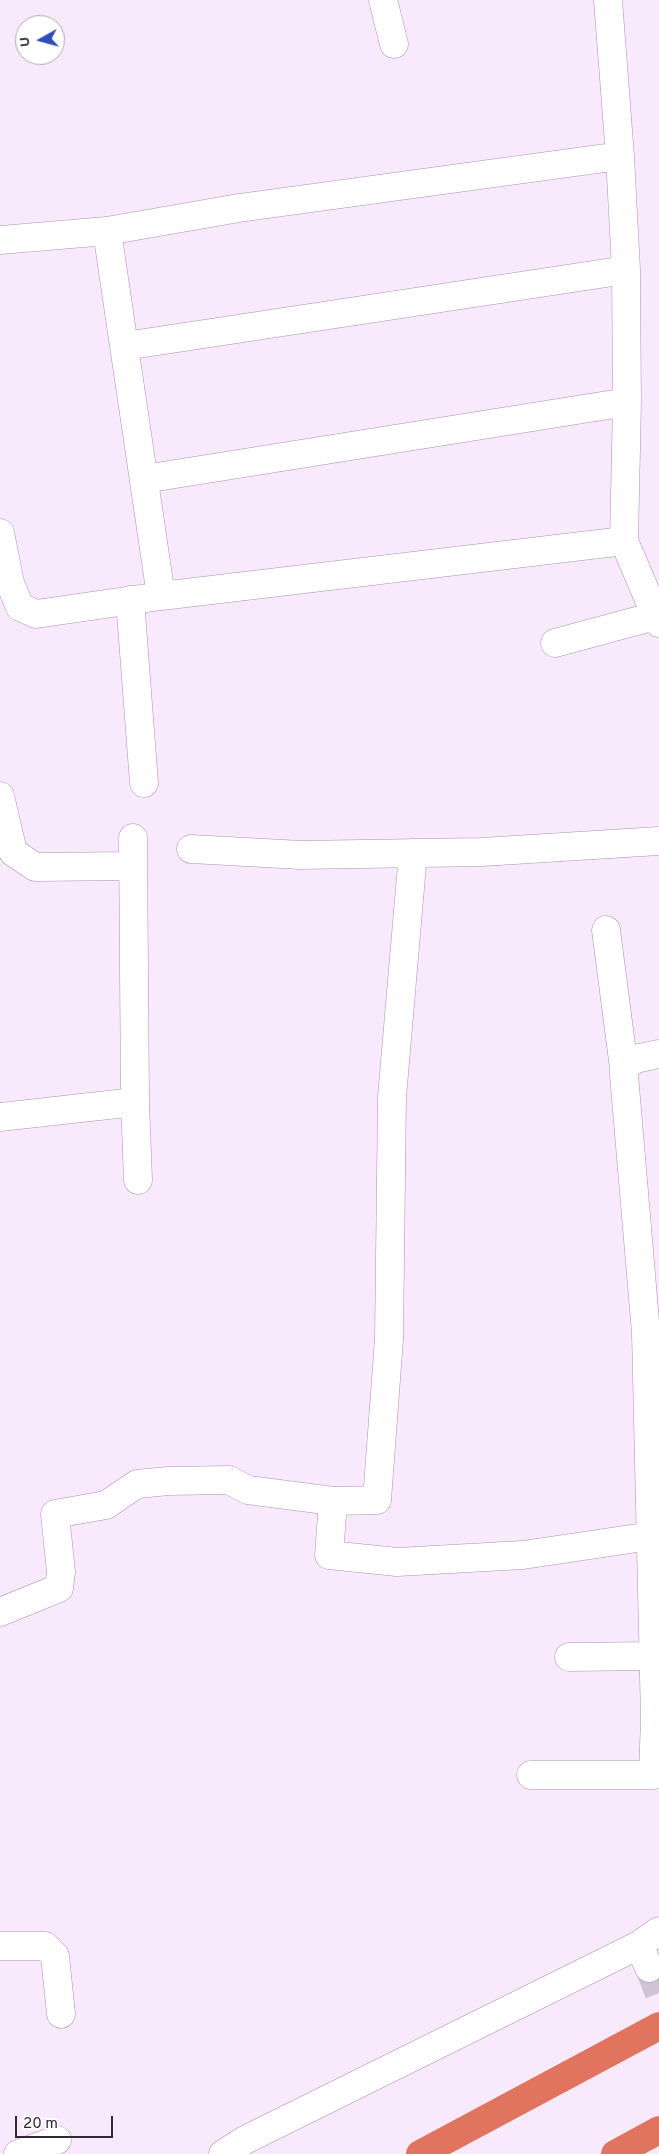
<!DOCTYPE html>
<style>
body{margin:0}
#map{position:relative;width:659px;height:2154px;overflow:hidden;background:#f9e9fc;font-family:Overpass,sans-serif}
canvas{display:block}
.north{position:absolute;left:15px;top:15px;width:50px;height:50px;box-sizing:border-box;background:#fff;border:1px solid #ada9ad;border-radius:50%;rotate:263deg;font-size:14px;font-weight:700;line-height:20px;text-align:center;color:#312833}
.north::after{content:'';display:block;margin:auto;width:18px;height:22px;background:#2d4cbd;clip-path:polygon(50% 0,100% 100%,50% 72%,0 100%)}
.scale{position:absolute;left:15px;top:2116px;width:98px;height:22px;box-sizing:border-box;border:2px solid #312833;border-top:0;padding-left:6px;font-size:15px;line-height:18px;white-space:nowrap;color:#312833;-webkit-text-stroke:4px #fff;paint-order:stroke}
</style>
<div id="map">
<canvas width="659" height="2154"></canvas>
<div class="north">U</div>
<div class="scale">20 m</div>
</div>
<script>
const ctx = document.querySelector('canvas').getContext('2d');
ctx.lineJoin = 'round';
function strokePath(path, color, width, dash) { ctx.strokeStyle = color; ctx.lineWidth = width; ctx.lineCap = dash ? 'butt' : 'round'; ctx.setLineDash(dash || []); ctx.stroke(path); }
const minorTunnel = new Path2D(`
 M 649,1968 L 659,1993`);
const minor = new Path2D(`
 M 383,0 L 394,44
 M 608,0 L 620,156 L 626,270 L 627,402 L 624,541 L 659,623
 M 107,231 L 161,596
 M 0,240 L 107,231 L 239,208 L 620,156
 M 125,346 L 626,270
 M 144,479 L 627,402
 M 0,533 L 10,583 L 20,607 L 36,614 L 161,596 L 624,541
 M 130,600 L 144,783
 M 555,643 L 655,616
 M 0,796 L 13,852 L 35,867 L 133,866
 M 133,838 L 135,1102 L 138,1180
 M 191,849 L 301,855 L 482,852 L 659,841
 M 606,930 L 624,1068
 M 659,1054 L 635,1059 L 624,1068 L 624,1075 L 646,1333 L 655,1719 L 659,1718
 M 0,1117 L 135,1102
 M 333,1501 L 329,1555 L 397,1562 L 523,1555 L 651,1536
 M 0,1612 L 59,1588 L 61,1572 L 55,1514 L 106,1505 L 137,1484 L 168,1481 L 229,1480 L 248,1490 L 333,1501 L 377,1500 L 389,1339 L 392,1097 L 413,853
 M 569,1657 L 654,1656
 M 531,1775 L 653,1775 L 655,1719
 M 0,1946 L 45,1946 L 55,1956 L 61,2014
 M 649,1968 L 639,1945 L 659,1931
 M 18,2154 L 57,2140
 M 223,2154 L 245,2140 L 639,1945`);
const motorway = new Path2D(`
 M 420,2154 L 659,2026
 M 615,2154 L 659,2130`);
strokePath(minorTunnel, '#d1c2d4', 28, [28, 14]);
strokePath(minor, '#a991ae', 29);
strokePath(motorway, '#fff', 29);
strokePath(minor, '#fff', 28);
strokePath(motorway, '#e1745f', 28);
</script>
